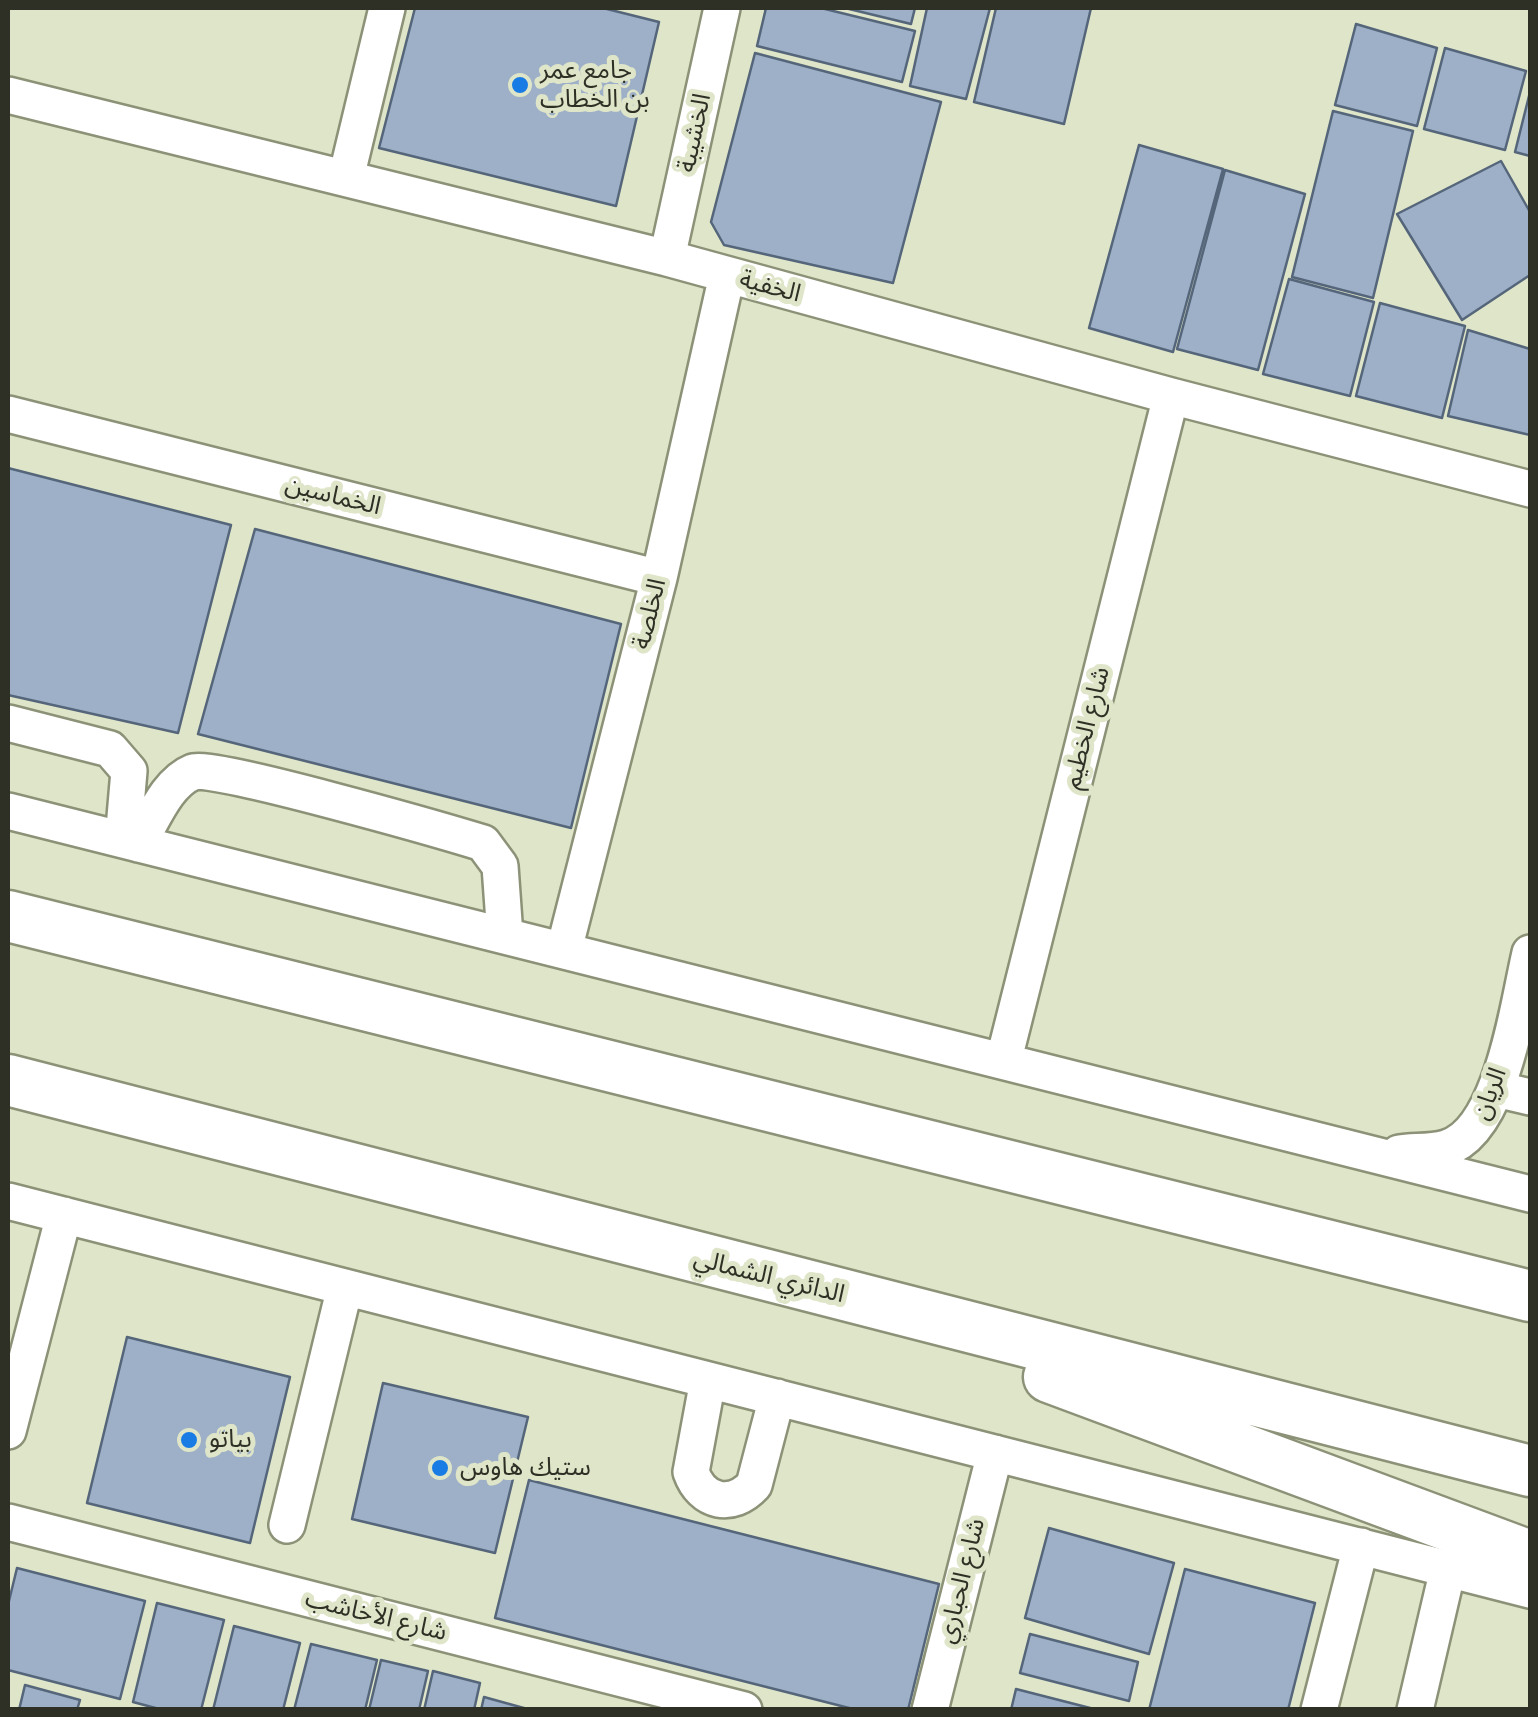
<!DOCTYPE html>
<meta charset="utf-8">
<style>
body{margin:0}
#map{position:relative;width:1538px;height:1717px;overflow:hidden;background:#dfe5c8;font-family:"Fira Sans",sans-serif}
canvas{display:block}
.frame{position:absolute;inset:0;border:10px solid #2e3025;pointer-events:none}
</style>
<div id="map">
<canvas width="1538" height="1717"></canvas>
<div class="frame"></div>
</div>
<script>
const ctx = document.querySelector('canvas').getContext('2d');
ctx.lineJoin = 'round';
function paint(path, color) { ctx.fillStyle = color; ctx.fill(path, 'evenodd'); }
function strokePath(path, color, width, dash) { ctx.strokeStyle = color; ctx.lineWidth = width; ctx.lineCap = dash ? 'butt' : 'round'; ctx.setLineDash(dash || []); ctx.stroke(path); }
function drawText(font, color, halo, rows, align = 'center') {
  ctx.font = font + ' "Fira Sans","Noto Sans Arabic",sans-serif'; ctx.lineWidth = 10; ctx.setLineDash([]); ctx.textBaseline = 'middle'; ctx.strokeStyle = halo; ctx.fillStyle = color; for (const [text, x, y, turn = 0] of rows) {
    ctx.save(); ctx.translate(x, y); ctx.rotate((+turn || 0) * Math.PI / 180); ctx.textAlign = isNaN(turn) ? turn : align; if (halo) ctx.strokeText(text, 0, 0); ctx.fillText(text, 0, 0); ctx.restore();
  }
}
const building = new Path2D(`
 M 415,8 L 603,8 L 659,22 L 616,206 L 379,148 Z
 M 766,8 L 821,8 L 915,31 L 902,82 L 757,46 Z
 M 845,8 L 915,8 L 911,24 Z
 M 927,8 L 990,8 L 966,99 L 910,86 Z
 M 996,8 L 1091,8 L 1064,124 L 974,102 Z
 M 1356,24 L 1437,48 L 1417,126 L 1335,105 Z
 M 1445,48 L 1526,71 L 1505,150 L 1424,129 Z
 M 755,53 L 941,102 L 893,283 L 724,245 L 711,222 Z
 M 1530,92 L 1530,156 L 1515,152 Z
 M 1333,111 L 1413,131 L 1373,298 L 1292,277 Z
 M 1139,145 L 1223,169 L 1173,352 L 1089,328 Z
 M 1501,161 L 1530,212 L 1530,275 L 1462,320 L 1397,214 Z
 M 1225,170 L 1305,194 L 1258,370 L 1177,349 Z
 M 1289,279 L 1374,302 L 1350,396 L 1263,374 Z
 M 1380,303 L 1465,326 L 1442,418 L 1356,396 Z
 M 1468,330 L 1530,349 L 1530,435 L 1448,416 Z
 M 8,468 L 231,525 L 178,733 L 8,695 Z
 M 255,529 L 621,624 L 571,828 L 198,734 Z
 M 127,1337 L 290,1377 L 250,1543 L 87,1503 Z
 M 383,1383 L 528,1417 L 495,1553 L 352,1519 Z
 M 529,1480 L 939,1584 L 908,1710 L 857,1710 L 495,1618 Z
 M 1049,1528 L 1174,1563 L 1149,1654 L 1025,1618 Z
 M 17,1568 L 145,1601 L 120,1699 L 8,1670 L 8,1605 Z
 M 1185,1569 L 1315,1603 L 1288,1710 L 1149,1710 Z
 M 157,1603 L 224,1620 L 201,1710 L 163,1710 L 133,1702 Z
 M 234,1626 L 300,1643 L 283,1710 L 213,1710 Z
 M 1030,1634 L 1138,1662 L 1129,1701 L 1020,1673 Z
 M 311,1644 L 377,1660 L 365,1710 L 294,1710 Z
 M 381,1660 L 428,1671 L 419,1710 L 369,1710 Z
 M 433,1671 L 480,1683 L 474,1710 L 424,1710 Z
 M 25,1685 L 80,1700 L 77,1710 L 19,1710 Z
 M 1016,1689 L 1098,1710 L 1011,1710 Z
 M 484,1697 L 531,1710 L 481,1710 Z`);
const minor = new Path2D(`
 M 8,95 L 667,258 L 1171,396 L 1530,489
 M 346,178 L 387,8
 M 667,258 L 722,8
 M 8,414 L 659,578
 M 8,723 L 110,749 L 129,771 L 123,840
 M 8,811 L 1530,1194
 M 138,844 C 153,820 166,783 193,772 C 211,764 447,832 483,843 L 500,866 L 505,936
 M 564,950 L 659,578 L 727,275
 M 1004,1059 L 1171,396
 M 1496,1089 L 1530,1097
 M 1399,1153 C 1414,1151 1432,1152 1446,1148 C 1502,1132 1518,1004 1530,953
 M 8,1201 L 1530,1590
 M 708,1380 L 691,1472 C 702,1503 732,1509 754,1485 L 777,1397
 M 8,1431 L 64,1215
 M 8,1522 L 744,1710
 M 287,1525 L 345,1287
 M 930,1710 L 995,1453
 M 1319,1710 L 1361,1546
 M 1415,1710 L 1448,1569`);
const highway = new Path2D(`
 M 8,916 L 1530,1296
 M 8,1080 L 1530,1471
 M 1049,1377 L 1530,1556`);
const markers = [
 [520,85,10,"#197ce4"],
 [189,1440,10,"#197ce4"],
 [440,1468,10,"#197ce4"]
];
const poiNames = [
 ["جامع عمر",540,71],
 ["بن الخطاب",540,100],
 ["بياتو",209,1440],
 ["ستيك هاوس",460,1468]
];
const streetNames = [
 ["الخشيبة",695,133,-78],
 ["الخفية",770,287,15],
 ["الخماسين",333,496,14],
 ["الخلصة",650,614,-76],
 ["شارع الخطيم",1087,728,-76],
 ["الريان",1490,1094,-69],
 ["الدائري الشمالي",769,1277,14],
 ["شارع الحباري",962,1581,-76],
 ["شارع الأخاشب",376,1616,14]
];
paint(building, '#9db0c7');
strokePath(building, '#55667b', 2.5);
strokePath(minor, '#8c9277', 40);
strokePath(highway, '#8c9277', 55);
strokePath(minor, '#fff', 35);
strokePath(highway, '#fff', 50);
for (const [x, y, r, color] of markers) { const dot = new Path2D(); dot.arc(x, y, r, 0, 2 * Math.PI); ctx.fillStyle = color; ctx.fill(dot); strokePath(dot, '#dfe5c8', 4); }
drawText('25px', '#2e3025', '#dfe5c8', poiNames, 'left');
drawText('25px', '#2e3025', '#dfe5c8', streetNames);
</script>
